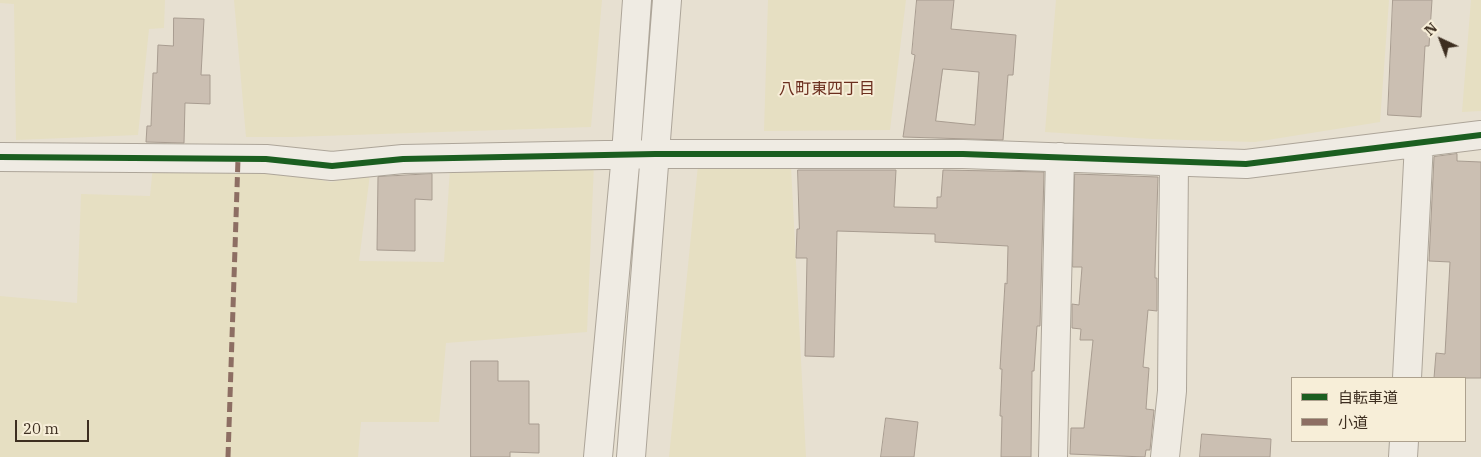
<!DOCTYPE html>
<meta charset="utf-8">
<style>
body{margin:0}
#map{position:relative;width:1481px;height:457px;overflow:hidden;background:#e7e0d1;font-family:"IBM Plex Serif","Noto Sans JP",serif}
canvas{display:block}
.legend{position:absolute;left:1291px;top:377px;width:175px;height:65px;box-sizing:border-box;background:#f7eed8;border:1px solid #ada18e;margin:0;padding:6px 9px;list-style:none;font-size:15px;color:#3d2e20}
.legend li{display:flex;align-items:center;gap:10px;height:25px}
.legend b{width:25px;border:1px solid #ada18e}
.north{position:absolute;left:1416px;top:15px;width:50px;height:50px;-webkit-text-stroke:4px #f7eed8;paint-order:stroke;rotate:317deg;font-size:14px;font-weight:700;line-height:20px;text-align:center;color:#3d2e20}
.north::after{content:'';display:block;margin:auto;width:18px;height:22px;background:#3d2e20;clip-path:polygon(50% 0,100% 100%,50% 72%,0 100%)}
.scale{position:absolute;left:15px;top:420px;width:74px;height:22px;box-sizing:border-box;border:2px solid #3d2e20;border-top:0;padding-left:6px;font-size:15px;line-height:18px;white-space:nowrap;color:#3d2e20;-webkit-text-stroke:4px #f7eed8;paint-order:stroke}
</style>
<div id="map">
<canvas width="1481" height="457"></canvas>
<ul class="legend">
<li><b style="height:6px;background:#1b5e20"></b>自転車道</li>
<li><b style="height:6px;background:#8d6e63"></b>小道</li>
</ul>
<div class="north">N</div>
<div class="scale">20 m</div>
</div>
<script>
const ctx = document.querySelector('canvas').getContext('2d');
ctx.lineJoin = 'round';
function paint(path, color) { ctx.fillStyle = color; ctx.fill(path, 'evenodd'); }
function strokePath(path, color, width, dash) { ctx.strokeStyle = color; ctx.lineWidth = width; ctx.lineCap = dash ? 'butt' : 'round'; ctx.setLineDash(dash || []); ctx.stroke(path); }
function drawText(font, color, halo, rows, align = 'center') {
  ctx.font = font + ' "IBM Plex Serif","Noto Sans JP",serif'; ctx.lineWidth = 4; ctx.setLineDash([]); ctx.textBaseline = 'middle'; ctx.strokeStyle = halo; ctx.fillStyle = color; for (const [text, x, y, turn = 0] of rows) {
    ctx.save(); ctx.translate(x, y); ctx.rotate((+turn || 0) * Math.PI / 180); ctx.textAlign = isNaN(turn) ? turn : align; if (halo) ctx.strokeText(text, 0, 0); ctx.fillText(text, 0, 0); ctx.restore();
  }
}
const farmland = new Path2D(`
 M 0,0 L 165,0 L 164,28 L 149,29 L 138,135 L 16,140 L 14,4 L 0,3 Z
 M 234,0 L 602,0 L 591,127 L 291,137 L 246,137 Z
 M 768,0 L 906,0 L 890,130 L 764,131 Z
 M 1056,0 L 1389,0 L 1380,122 L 1255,142 L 1152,139 L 1045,132 Z
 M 1471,0 L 1481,0 L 1481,111 L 1462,112 Z
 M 594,163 L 587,332 L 446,343 L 439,422 L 361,422 L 358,457 L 0,457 L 0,296 L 77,303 L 81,194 L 150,196 L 153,166 L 268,169 L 331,182 L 370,174 L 359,261 L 444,262 L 450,168 Z
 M 698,165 L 791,166 L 806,457 L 669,457 Z`);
const building = new Path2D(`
 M 917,0 L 954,0 L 951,29 L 1016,35 L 1013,75 L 1008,75 L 1003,140 L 903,137 L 915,55 L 912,54 ZM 943,69 L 979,72 L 975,125 L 936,121 Z
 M 1393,0 L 1432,0 L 1429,46 L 1425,46 L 1421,117 L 1388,115 Z
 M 174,18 L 204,19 L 201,75 L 210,75 L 210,104 L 185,103 L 184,143 L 146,142 L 147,126 L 151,126 L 153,73 L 157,73 L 158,45 L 173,46 Z
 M 1457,154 L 1457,161 L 1481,162 L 1481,378 L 1434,378 L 1436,353 L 1445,354 L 1450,262 L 1429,261 L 1434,157 Z
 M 798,170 L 896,170 L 894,207 L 937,208 L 937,197 L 941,197 L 943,170 L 1044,172 L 1040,326 L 1037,326 L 1034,371 L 1032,371 L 1031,457 L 1001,457 L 1002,416 L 1000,416 L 1002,369 L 1000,369 L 1005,283 L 1007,284 L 1008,246 L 935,242 L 935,234 L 837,231 L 834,357 L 805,356 L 807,258 L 796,258 L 797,229 L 799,229 Z
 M 432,174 L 432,200 L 415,199 L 415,251 L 377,250 L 378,177 Z
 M 1075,174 L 1158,177 L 1155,270 L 1155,278 L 1157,278 L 1157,311 L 1148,310 L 1143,367 L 1149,368 L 1146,409 L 1154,410 L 1150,450 L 1146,450 L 1145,457 L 1070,454 L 1071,428 L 1084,428 L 1093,340 L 1080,340 L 1081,329 L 1072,328 L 1072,304 L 1079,305 L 1082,267 L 1073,267 Z
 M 471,361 L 498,361 L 498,381 L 529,381 L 529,424 L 539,424 L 539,453 L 510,452 L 510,457 L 471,457 Z
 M 886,418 L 918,422 L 914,457 L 881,457 Z
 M 1202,434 L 1271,439 L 1270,457 L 1200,457 Z`);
const minor = new Path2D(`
 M 0,157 L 266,159 L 332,166 L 403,159 L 655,154 L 963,154 L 1246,164 L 1481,135
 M 1407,378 L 1419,143
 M 598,457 L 626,154 L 637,0
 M 631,457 L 667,0
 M 1053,457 L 1060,157
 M 1165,457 L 1172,391 L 1174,162
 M 1403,457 L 1404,441`);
const quiet = new Path2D(`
 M 228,457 L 238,159`);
const cycleway = new Path2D(`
 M 0,157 L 266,159 L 332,166 L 403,159 L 655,154 L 963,154 L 1246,164 L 1481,135`);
const neighbourhoodNames = [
 ["八町東四丁目",827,89]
];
paint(farmland, '#e6dfc2');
paint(building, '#cbbfb2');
strokePath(building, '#a89c90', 1);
strokePath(minor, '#ada599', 30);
strokePath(minor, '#efebe3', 28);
strokePath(quiet, '#8d6e63', 5, [10, 5]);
strokePath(cycleway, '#1b5e20', 6);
drawText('16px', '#6b2e1e', '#f7eed8', neighbourhoodNames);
</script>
